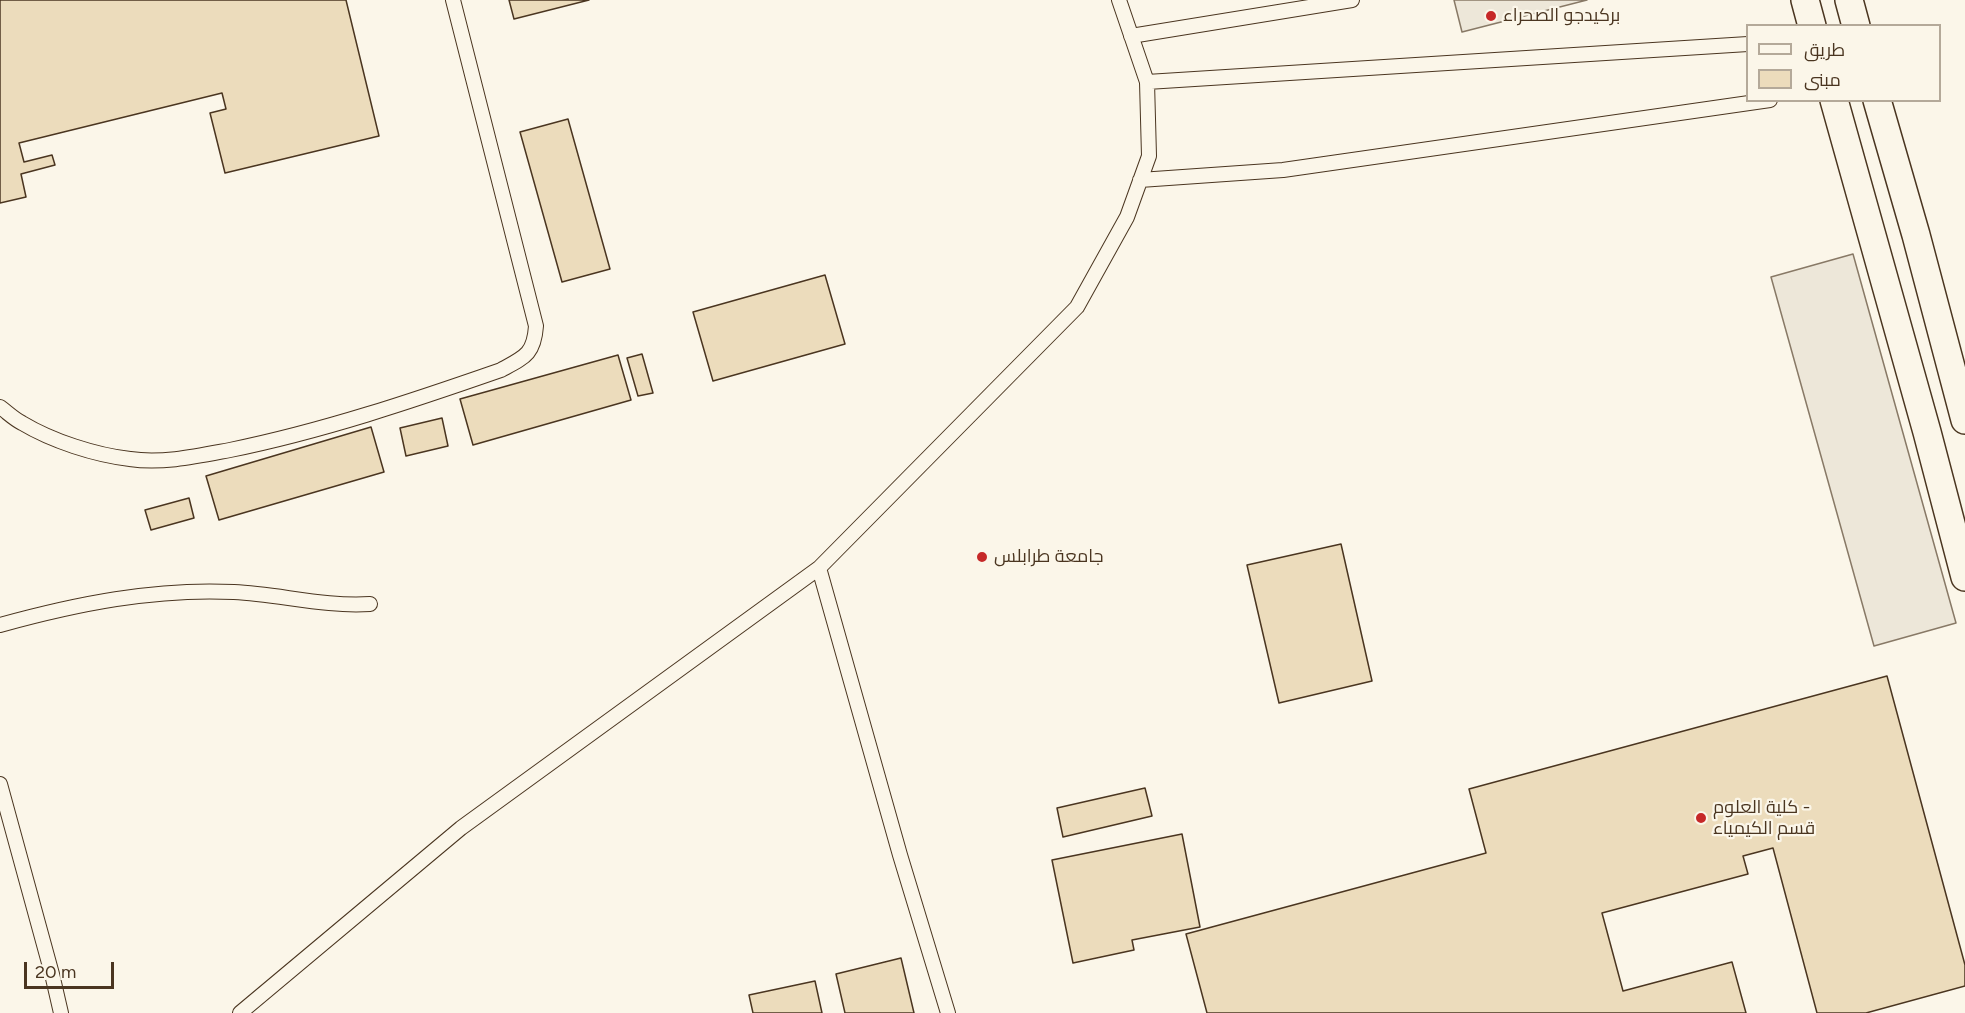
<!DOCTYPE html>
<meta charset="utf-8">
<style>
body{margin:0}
#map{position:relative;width:1965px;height:1013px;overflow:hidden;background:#fbf6e9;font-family:Figtree,Cairo,sans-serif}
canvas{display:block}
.legend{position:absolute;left:1746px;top:24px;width:195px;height:78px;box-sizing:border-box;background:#fbf6e9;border:2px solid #b4a999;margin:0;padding:8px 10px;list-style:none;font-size:18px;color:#4a3520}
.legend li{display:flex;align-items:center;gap:12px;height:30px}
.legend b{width:30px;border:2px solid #b4a999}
.scale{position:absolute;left:24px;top:962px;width:90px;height:27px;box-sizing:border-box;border:3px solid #4a3520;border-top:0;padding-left:8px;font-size:18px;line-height:21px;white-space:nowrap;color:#4a3520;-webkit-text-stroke:4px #fbf6e9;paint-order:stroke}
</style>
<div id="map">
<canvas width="1965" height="1013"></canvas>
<ul class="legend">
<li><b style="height:8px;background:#fbf6e9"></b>طريق</li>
<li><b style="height:16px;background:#ecdcbc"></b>مبنى</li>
</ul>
<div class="scale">20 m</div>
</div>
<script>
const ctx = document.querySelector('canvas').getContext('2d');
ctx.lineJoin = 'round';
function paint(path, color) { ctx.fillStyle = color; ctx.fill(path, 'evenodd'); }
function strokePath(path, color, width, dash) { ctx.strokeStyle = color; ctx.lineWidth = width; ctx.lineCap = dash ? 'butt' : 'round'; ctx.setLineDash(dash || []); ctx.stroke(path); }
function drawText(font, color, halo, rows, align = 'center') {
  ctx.font = font + ' Figtree,Cairo,sans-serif'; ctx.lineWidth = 4.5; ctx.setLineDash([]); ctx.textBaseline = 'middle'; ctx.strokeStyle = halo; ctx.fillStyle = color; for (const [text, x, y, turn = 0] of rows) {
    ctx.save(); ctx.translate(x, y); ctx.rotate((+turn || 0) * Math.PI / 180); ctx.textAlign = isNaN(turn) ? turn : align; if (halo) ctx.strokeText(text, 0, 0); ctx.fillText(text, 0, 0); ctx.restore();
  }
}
const parking = new Path2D(`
 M 1454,0 L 1587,0 L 1462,32 Z
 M 1853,254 L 1956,623 L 1874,646 L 1771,277 Z`);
const building = new Path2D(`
 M 0,0 L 346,0 L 379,136 L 225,173 L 210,113 L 226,109 L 222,93 L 19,143 L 24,162 L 52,155 L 55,165 L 21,174 L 26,197 L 0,203 Z
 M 509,0 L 589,0 L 514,19 Z
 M 568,119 L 610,269 L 562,282 L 520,132 Z
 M 825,275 L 845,344 L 713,381 L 693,312 Z
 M 642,354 L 653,393 L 638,396 L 627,358 Z
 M 618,355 L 631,400 L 473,445 L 460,399 Z
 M 442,418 L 448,446 L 406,456 L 400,428 Z
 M 371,427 L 384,472 L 219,520 L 206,476 Z
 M 189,498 L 194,518 L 151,530 L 145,510 Z
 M 1341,544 L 1372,681 L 1279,703 L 1247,565 Z
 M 1887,676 L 1965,965 L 1965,986 L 1866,1013 L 1817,1013 L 1773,848 L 1743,856 L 1748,874 L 1602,913 L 1623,991 L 1732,962 L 1746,1013 L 1207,1013 L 1186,934 L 1486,853 L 1469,789 Z
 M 1145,788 L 1152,816 L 1063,837 L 1057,808 Z
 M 1182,834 L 1200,927 L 1132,940 L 1134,950 L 1073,963 L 1052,860 Z
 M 901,958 L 914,1013 L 845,1013 L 836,974 Z
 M 815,981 L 822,1013 L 753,1013 L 749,995 Z`);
const lane = new Path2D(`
 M 1131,36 L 1352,0
 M 1147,82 L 1748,44
 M 1140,180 L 1283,170 L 1770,100
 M 0,407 C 7,412 14,419 22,423 C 52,441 95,455 130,459 C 162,464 198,456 230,450 C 323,431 412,401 501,370 C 525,357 534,354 536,326 L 453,0
 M 819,568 L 1077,307 L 1127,217 L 1149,156 L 1147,82 L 1119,0
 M 0,625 C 76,604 155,588 234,592 C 279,594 324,607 370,604
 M 0,784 L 52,974 L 61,1013
 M 240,1013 L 461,828 L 819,568 L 900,855 L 948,1013`);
const street = new Path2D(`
 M 1805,0 L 1812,26
 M 1849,0 L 1856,26
 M 1834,100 L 1927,432 L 1965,577
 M 1877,100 L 1916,235 L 1965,420`);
const markers = [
 [1491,16,6,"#c62828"],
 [982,557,6,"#c62828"],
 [1701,818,6,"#c62828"]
];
const poiNames = [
 ["بركيدجو الصحراء",1503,16],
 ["جامعة طرابلس",994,557],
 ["كلية العلوم -",1713,808],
 ["قسم الكيمياء",1713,829]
];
paint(parking, '#ede7d9');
strokePath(parking, '#887966', 1.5);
paint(building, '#ecdcbc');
strokePath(building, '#4a3520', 1.5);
strokePath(lane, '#4a3520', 16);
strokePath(street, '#4a3520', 30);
strokePath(lane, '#fbf6e9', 14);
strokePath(street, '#fbf6e9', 27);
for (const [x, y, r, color] of markers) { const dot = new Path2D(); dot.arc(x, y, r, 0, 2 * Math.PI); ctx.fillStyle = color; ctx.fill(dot); strokePath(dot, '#fbf6e9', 2); }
drawText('18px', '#4a3520', '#fbf6e9', poiNames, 'left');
</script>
